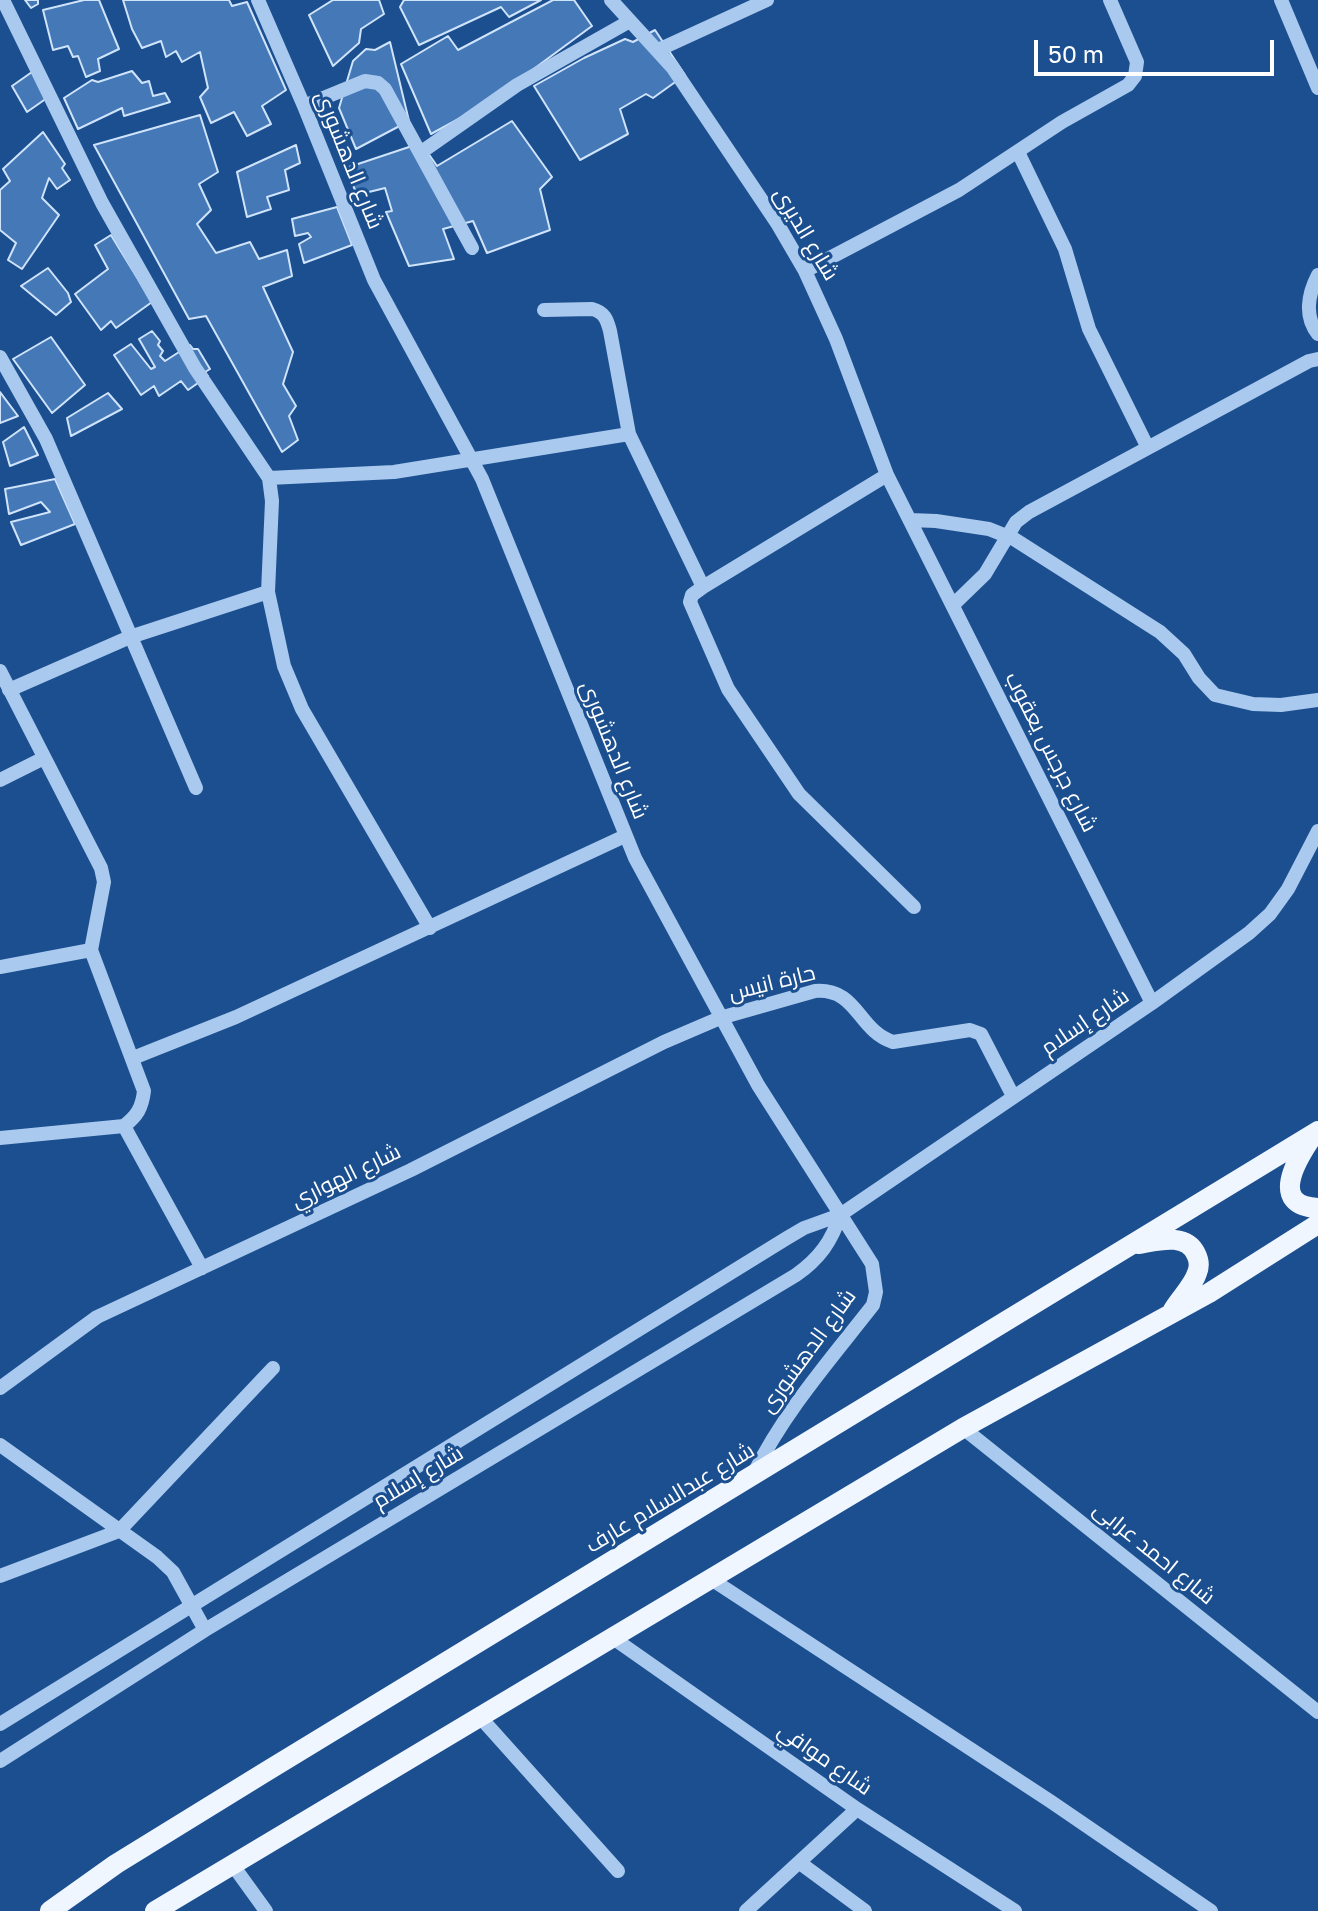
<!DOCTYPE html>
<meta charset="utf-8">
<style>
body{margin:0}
#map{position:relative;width:1318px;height:1911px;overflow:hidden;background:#1b4f8f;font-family:"Golos Text",sans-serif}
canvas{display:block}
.scale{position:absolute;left:1034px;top:40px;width:240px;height:36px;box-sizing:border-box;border:4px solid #fff;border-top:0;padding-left:10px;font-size:24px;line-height:28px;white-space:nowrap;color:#fff;-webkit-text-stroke:6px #1b4f8f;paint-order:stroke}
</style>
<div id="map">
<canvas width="1318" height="1911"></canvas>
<div class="scale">50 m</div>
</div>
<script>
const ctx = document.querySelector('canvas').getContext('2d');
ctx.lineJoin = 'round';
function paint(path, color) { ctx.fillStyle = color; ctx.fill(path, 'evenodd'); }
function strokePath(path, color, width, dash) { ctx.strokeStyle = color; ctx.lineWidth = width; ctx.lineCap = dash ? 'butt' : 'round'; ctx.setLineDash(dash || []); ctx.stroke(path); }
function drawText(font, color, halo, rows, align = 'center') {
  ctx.font = font + ' "Golos Text",Cairo,sans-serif'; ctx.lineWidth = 6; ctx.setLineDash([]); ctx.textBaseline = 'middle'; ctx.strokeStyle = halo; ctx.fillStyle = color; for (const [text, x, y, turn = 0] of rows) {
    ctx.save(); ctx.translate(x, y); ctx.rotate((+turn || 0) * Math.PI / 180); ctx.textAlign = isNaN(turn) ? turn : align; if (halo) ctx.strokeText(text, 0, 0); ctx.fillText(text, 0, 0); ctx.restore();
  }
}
const building = new Path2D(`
 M 25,0 L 38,0 L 38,4 L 31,8 Z
 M 84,0 L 99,0 L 119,49 L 98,59 L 100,71 L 86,77 L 78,56 L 73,57 L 68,46 L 53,50 L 43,10 Z
 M 123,0 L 229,0 L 232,6 L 247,2 L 286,90 L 262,106 L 271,124 L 247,136 L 234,112 L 211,123 L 200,97 L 208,88 L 200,52 L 182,62 L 176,51 L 166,57 L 161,41 L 142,48 L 132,29 Z
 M 333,0 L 379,0 L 384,14 L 361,29 L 359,43 L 333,66 L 309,15 Z
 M 404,0 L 541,0 L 509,17 L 501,7 L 419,45 L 400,7 Z
 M 553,0 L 574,0 L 592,26 L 486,104 L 431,134 L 401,64 L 448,36 L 458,50 Z
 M 655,30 L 685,75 L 653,98 L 646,94 L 620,109 L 628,134 L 580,160 L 534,86 L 584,58 L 625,39 L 633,42 Z
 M 390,42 L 409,121 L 356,149 L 339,108 L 353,61 L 366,49 L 375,50 Z
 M 132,71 L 142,83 L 149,81 L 153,96 L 165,93 L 170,102 L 124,116 L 122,108 L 78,129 L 64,98 L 92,80 L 98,82 Z
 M 32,72 L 47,98 L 27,112 L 12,86 Z
 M 200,115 L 218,172 L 199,184 L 211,210 L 197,224 L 216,253 L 250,242 L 259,259 L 287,250 L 292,276 L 263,287 L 293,352 L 283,384 L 296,406 L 289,416 L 298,440 L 282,452 L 206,316 L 189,319 L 94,145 Z
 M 512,121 L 552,177 L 540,189 L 550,230 L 487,253 L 473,221 L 443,229 L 454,259 L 409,266 L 386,212 L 392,211 L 385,188 L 357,195 L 346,168 L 421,143 L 437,166 Z
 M 43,132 L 65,164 L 62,168 L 70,180 L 57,189 L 49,178 L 42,198 L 59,215 L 22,269 L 8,260 L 16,243 L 0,230 L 0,190 L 10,181 L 3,169 Z
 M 296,145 L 300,163 L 285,170 L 289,190 L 267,197 L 271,209 L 247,217 L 237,172 Z
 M 337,207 L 352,245 L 304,263 L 299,244 L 311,237 L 308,233 L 295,236 L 292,219 Z
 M 111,235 L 152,302 L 116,328 L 111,321 L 101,330 L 75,294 L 108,269 L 95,245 Z
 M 48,268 L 68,293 L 71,302 L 56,315 L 21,286 Z
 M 152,331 L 160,341 L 158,345 L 163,351 L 160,356 L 165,361 L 190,345 L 193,349 L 198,349 L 210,369 L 205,372 L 208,376 L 188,390 L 181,381 L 159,396 L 154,386 L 141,395 L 114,355 L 131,344 L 151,369 L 155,367 L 139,339 Z
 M 51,337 L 85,385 L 52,413 L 13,359 Z
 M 0,392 L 18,416 L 0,423 Z
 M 108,393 L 122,409 L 71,436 L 67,418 Z
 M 24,427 L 38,455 L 10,466 L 3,442 Z
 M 55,479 L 75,524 L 21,545 L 11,522 L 50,512 L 41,502 L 9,514 L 5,489 Z`);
const minor = new Path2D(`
 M 3,0 L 102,203 L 195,368 L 269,478 L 272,501 L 268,592 L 284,666 L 302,709 L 430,928
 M 258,0 L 304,106 L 374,280 L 482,479 L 635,858 L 758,1085 L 872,1264 L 876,1292 L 873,1305 C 830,1360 784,1412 753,1475
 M 611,0 L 673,68 L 777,223 L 805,271 L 836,339 L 887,475 L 1152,1003
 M 1281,0 L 1318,88
 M 658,50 L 767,0
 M 304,106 L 365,81 L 378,83 L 385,89 L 472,248
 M 1018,152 L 1065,249 L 1089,329 L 1147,446
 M 420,153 L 517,85 L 630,21
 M 805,271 L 959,190 L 1062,122 L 1128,85 L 1135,76 L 1137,62 L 1110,0
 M 1318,275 C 1308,294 1304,317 1318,334
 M 544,310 L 592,309 C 604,312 607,319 610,331 L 629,434
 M 0,357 L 46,439 L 196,788
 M 887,475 L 703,587 L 692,595 L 690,602 L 728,689 L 799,794 L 914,907
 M 269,478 L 394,472 L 629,434 L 703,587
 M 910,520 L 936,521 L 989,529 L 1014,539 L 1160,632 L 1184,654 L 1199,678 L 1215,695 L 1253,704 L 1281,705 L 1318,700
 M 953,605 L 985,574 L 1016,522 L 1029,512 L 1309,361 L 1318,359
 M 0,671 L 101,868 L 104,882 L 91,950 L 144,1091 C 142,1108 137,1116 124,1126 L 0,1138
 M 9,690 L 130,637 L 268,592
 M 0,780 L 44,758
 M 0,967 L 91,950
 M 133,1058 L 236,1017 L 625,836
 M 124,1126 L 202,1268
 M 0,1388 L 97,1317 L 411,1170 L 664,1042 L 720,1018 L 815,991 C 858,988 857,1030 893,1042 L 970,1030 L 981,1034 L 1013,1096
 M 963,1428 L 1318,1712
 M 0,1445 L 157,1557 L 173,1572 L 205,1630
 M 0,1576 L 119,1531 L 273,1368
 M 711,1579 L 1050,1801 L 1211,1911
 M 613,1638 L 857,1809 L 1015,1911
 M 480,1717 L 618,1871
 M 0,1724 L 787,1238 L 804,1228 L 840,1215 L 1152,1003 L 1249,933 L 1270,914 L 1288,889 L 1318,831
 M 0,1761 L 205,1630 L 796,1275 C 819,1259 832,1241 840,1215
 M 800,1863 L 865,1911
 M 232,1864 L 266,1911
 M 746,1911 L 857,1809`);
const major = new Path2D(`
 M 1312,1137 C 1297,1159 1268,1206 1318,1208
 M 1138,1244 C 1157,1241 1186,1232 1196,1254 C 1199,1260 1200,1266 1197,1273 C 1193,1286 1180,1298 1173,1310
 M 50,1911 L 116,1864 L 267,1771 L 1318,1131
 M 155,1911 L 963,1428 L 1209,1293 L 1318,1224`);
const streetNames = [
 ["شارع الدهشورى",349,160,68],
 ["شارع الديرى",806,234,59],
 ["شارع الدهشورى",614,750,68],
 ["شارع جرجس يعقوب",1051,752,63],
 ["حارة انيس",772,983,-14],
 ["شارع إسلام",1085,1022,-34],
 ["شارع الهواري",346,1176,-26],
 ["شارع الدهشورى",808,1351,-54],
 ["شارع إسلام",418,1477,-31],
 ["شارع عبدالسلام عارف",670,1498,-31],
 ["شارع احمد عرابى",1154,1553,39],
 ["شارع موافي",825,1759,35]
];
paint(building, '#4478b7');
strokePath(building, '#cfe3fa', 2);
strokePath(minor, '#a9c9ee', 14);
strokePath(major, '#f0f6ff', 20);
drawText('22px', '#fff', '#1b4f8f', streetNames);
</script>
